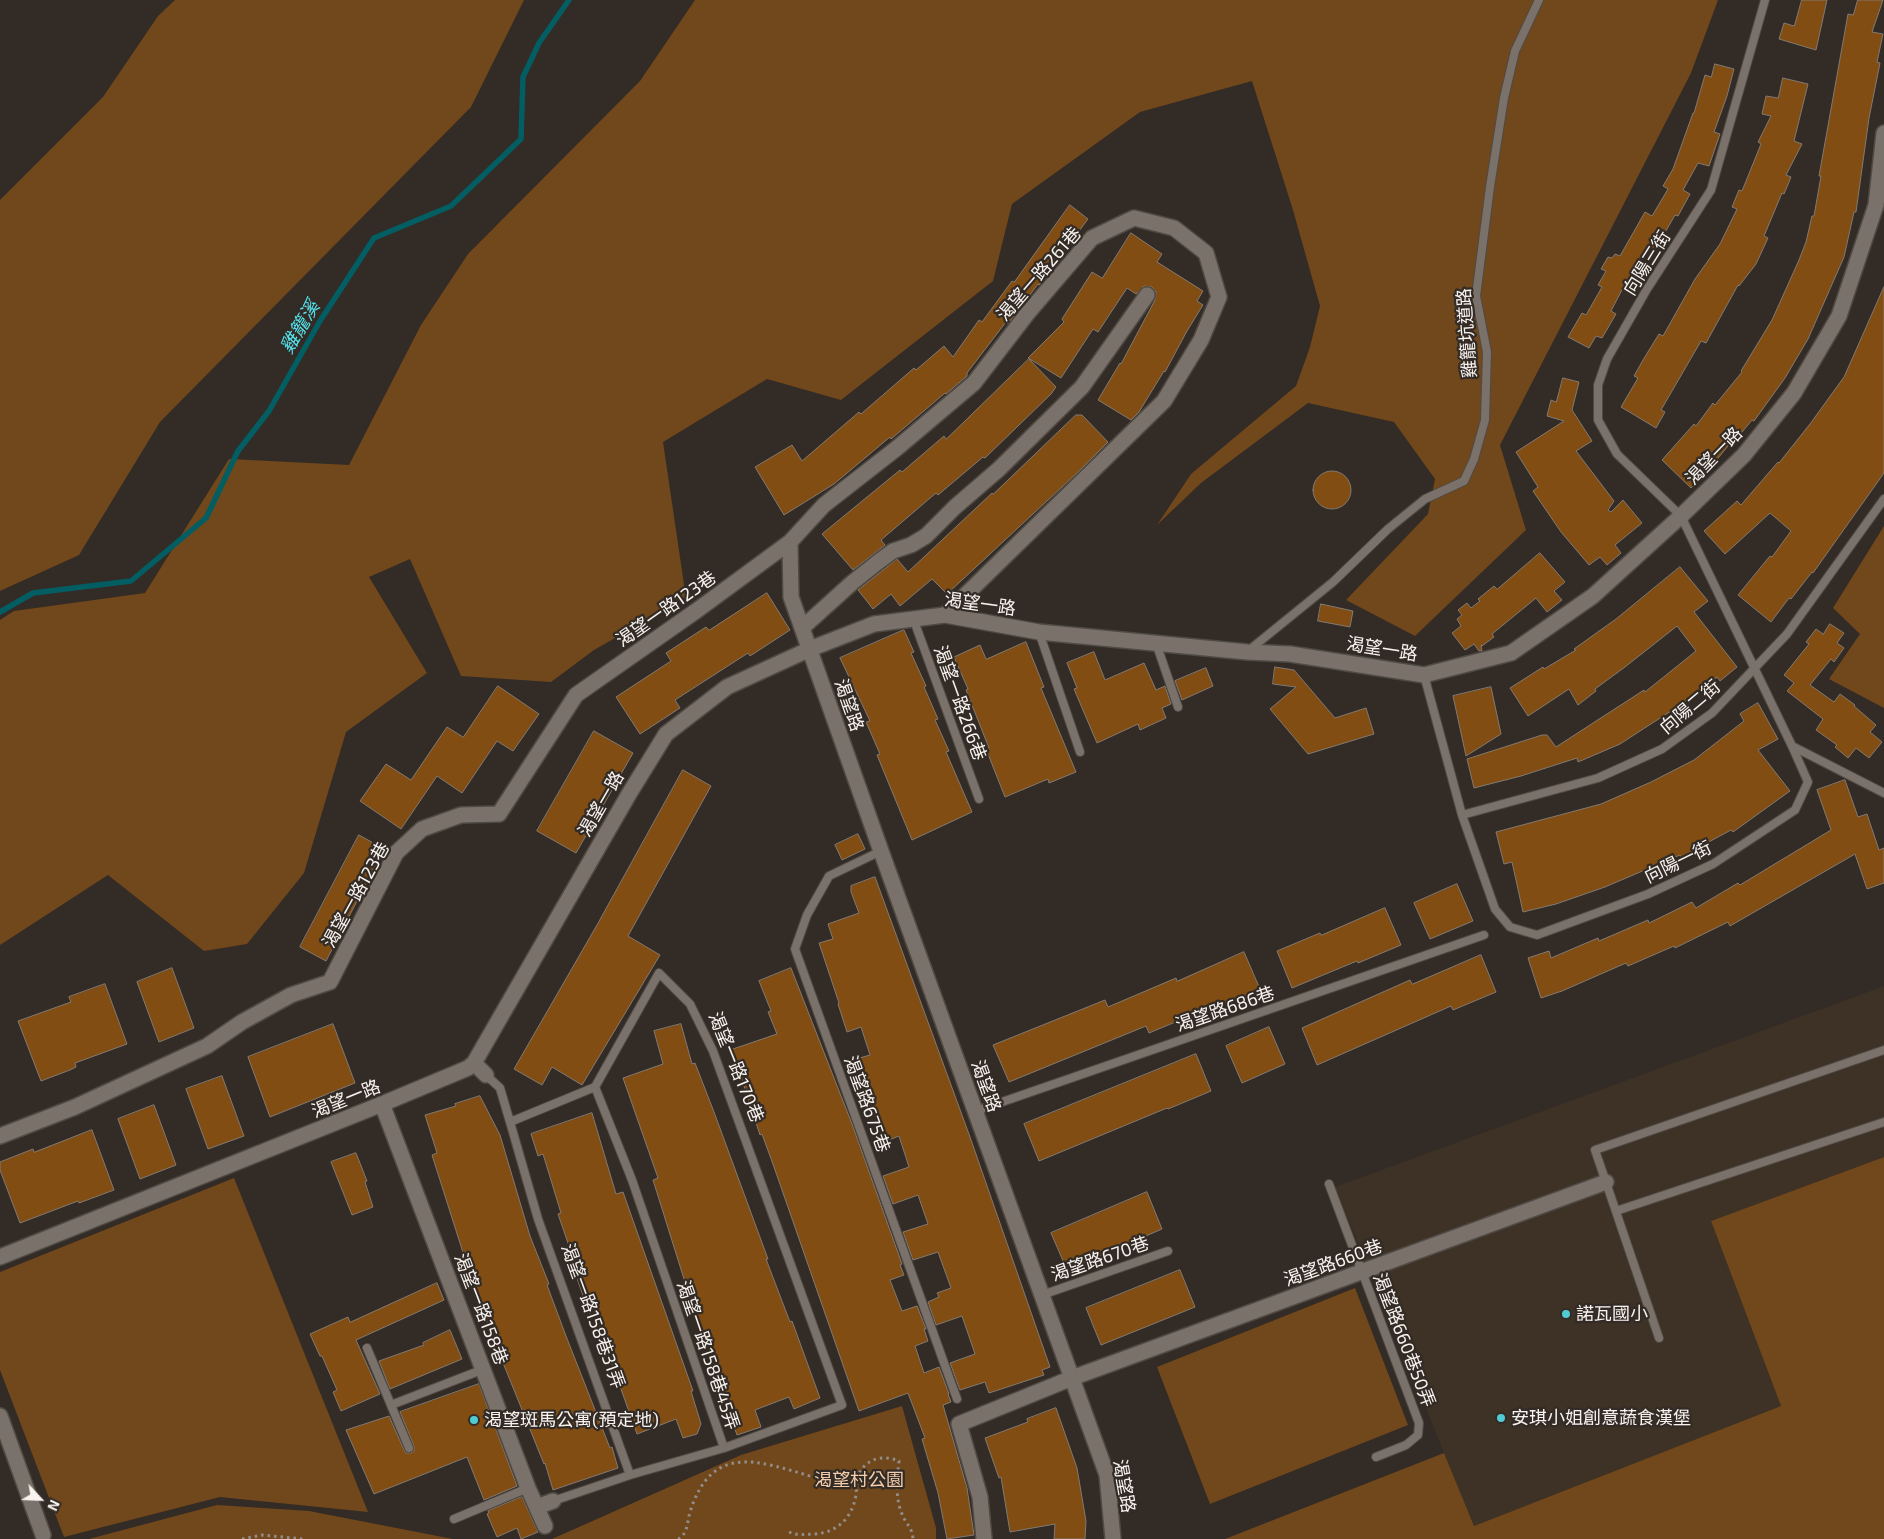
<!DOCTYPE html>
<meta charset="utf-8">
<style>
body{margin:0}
#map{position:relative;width:1884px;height:1539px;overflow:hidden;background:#332b25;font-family:"Exo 2",sans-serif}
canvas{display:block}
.north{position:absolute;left:15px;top:1474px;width:50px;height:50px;-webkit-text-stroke:4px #332b25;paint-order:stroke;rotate:115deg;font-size:14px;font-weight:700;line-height:20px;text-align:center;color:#f8f3ef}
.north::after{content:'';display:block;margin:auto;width:18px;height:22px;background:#f8f3ef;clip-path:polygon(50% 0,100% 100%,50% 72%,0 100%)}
</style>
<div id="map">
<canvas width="1884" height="1539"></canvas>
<div class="north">N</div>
</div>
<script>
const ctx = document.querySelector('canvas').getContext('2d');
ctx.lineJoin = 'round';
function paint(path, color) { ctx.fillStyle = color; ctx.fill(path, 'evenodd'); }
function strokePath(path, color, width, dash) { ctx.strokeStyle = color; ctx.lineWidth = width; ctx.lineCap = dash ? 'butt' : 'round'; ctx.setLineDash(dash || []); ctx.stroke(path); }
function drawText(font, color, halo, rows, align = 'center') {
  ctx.font = font + ' "Exo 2","Noto Sans TC",sans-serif'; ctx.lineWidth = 4.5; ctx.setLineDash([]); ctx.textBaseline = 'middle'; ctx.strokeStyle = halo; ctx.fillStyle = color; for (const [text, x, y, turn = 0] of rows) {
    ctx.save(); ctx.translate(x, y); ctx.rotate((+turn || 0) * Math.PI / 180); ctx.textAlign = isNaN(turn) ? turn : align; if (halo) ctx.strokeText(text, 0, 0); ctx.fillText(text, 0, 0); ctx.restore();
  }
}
const built = new Path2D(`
 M 1884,986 L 1884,1157 L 1711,1221 L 1781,1406 L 1474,1526 L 1335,1187 Z`);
const green = new Path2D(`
 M 175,0 L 524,0 L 471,107 L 160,422 L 79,555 L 0,591 L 0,200 L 103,97 L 158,16 Z
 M 695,0 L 1718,0 L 1691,73 L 1500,445 L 1526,530 L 1415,636 L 1346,600 L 1428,514 L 1435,479 L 1394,422 L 1308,403 L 1201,483 L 1157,525 L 1191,474 L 1296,386 L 1310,347 L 1320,306 L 1293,210 L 1252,81 L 1140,112 L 1012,204 L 993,281 L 841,400 L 767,379 L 663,442 L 686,598 L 594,650 L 551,682 L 461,676 L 410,559 L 369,577 L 427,673 L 346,732 L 304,873 L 247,944 L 204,951 L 108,875 L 0,945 L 0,620 L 14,611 L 145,593 L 229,459 L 349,465 L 421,325 L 468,254 L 640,81 Z
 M 1884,526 L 1884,708 L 1829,679 L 1860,634 L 1833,608 Z
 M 1884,1157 L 1884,1539 L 1225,1539 L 1444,1453 L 1474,1526 L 1781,1406 L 1711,1221 Z
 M 234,1178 L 368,1512 L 220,1497 L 64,1537 L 0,1370 L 0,1272 Z
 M 1355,1288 L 1408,1425 L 1210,1504 L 1157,1367 Z
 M 902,1406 L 936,1528 L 936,1539 L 552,1539 L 741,1455 Z
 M 217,1505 L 309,1511 L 453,1539 L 89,1539 Z`);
const stream = new Path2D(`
 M 0,612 L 33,593 L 131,581 L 206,518 L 238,451 L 269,411 L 320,321 L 374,238 L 451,206 L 521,139 L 523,77 L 539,43 L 569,0`);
const building = new Path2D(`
 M 1802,0 L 1827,0 L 1816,50 L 1779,39 L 1784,23 L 1794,26 Z
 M 1858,0 L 1883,0 L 1872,32 L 1883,34 L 1877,62 L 1880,63 L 1869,118 L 1856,212 L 1854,212 L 1844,257 L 1808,339 L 1785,378 L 1754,421 L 1752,420 L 1733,443 L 1732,441 L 1710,468 L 1691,488 L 1662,460 L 1694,424 L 1696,426 L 1713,403 L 1715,405 L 1742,372 L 1741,371 L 1772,320 L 1799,260 L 1806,242 L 1812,216 L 1814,216 L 1821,176 L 1819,176 L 1848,14 L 1853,15 Z
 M 1715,64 L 1734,69 L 1727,96 L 1714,132 L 1720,134 L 1709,166 L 1698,163 L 1683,190 L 1690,194 L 1678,216 L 1675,215 L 1655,250 L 1648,246 L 1634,272 L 1639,274 L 1631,288 L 1625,284 L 1611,311 L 1616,314 L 1602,338 L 1596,336 L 1589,348 L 1568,337 L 1582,313 L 1586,315 L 1602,287 L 1598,285 L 1606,271 L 1601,269 L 1608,257 L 1612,258 L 1615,254 L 1620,256 L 1645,212 L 1652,216 L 1668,189 L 1663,186 L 1673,169 L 1693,113 L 1694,113 L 1705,75 L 1711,77 Z
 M 1783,78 L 1808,84 L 1794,141 L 1802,144 L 1786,175 L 1791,177 L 1784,194 L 1782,193 L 1764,236 L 1768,238 L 1756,264 L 1739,286 L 1738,285 L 1706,343 L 1701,341 L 1661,410 L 1665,412 L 1656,428 L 1621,407 L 1638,378 L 1634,376 L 1643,360 L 1659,334 L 1663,336 L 1695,279 L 1720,244 L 1737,209 L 1732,207 L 1739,190 L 1742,191 L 1761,144 L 1758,142 L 1771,116 L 1762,114 L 1766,96 L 1778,98 Z
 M 1070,205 L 1088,219 L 1039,285 L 1038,284 L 1008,324 L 1006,322 L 967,373 L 967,376 L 946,394 L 945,393 L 891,439 L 890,437 L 834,484 L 784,515 L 755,467 L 792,445 L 802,461 L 859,412 L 861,414 L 914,368 L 916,370 L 944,346 L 953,357 L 979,320 L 982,322 L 1012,281 L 1014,282 Z
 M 1131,233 L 1162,254 L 1157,262 L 1203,291 L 1197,301 L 1203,305 L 1187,331 L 1165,372 L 1164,371 L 1139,412 L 1131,420 L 1098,400 L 1120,363 L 1121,364 L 1155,300 L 1156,292 L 1152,287 L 1144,286 L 1136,294 L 1127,288 L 1098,332 L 1093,329 L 1061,378 L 1028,358 L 1064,322 L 1062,319 L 1092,272 L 1102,278 Z
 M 1884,287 L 1884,473 L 1813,573 L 1812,572 L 1791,599 L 1789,598 L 1771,622 L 1738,595 L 1770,556 L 1772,557 L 1791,531 L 1770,513 L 1725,554 L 1704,531 L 1737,501 L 1741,505 L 1778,462 L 1779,463 L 1810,424 L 1844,377 Z
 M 1029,359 L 1056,387 L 1051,394 L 985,458 L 983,457 L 938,495 L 936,493 L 881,540 L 885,545 L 853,570 L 822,534 L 900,470 L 902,472 L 944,436 L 946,439 Z
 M 1563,378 L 1579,382 L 1572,410 L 1592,441 L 1576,451 L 1614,501 L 1608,510 L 1611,512 L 1623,500 L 1642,523 L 1615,545 L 1621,553 L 1607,565 L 1600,557 L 1589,565 L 1561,532 L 1533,491 L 1538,487 L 1516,452 L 1564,421 L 1547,416 L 1551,400 L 1556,402 Z
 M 1076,415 L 1082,415 L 1108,442 L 1076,474 L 947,594 L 932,579 L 900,606 L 891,594 L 873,609 L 858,590 L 897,559 L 908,572 L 992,493 L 993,494 Z
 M1313 490a19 19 0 1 1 38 0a19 19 0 1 1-38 0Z
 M 1540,553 L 1565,582 L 1554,591 L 1562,600 L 1547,612 L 1536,598 L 1492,634 L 1494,637 L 1482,646 L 1481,645 L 1482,651 L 1479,651 L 1474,644 L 1465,650 L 1452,633 L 1461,626 L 1457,619 L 1462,615 L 1458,610 L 1467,603 L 1471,608 L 1480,601 L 1478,599 L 1494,586 L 1497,589 Z
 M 1680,567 L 1708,601 L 1694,612 L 1737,667 L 1720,681 L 1717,677 L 1675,710 L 1674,709 L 1620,744 L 1578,762 L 1577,758 L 1521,776 L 1474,788 L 1467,759 L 1542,735 L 1547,735 L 1556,747 L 1644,690 L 1645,692 L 1696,651 L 1677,626 L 1625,667 L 1595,689 L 1596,691 L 1578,705 L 1569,689 L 1528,716 L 1510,688 L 1543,667 L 1544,669 L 1576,650 L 1574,649 L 1616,619 Z
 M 767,593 L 790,630 L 750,656 L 748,653 L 675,700 L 680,708 L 640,734 L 616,697 L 671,661 L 666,653 L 706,627 L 709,630 Z
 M 1321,604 L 1353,611 L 1350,627 L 1318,621 Z
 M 1830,624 L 1844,633 L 1837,643 L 1844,648 L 1834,662 L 1831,659 L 1810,685 L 1834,702 L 1840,694 L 1855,705 L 1854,706 L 1876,725 L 1870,732 L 1882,742 L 1869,758 L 1856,748 L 1848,758 L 1835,747 L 1837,745 L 1816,730 L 1823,719 L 1787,691 L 1794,683 L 1784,675 L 1809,644 L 1806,642 L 1816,629 L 1823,634 Z
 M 904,630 L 914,652 L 911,653 L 926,686 L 924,687 L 938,719 L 935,720 L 949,751 L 946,752 L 972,812 L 912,840 L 877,755 L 880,754 L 866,722 L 870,721 L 840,658 Z
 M 1026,642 L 1044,687 L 1041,688 L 1076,772 L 1049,783 L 1048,779 L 1005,797 L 986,749 L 989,748 L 966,690 L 968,689 L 954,657 L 980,645 L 986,659 Z
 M 1094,652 L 1105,680 L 1144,663 L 1156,690 L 1165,686 L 1171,704 L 1162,708 L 1166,718 L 1140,730 L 1138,724 L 1097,743 L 1074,689 L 1077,688 L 1067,663 Z
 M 1275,667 L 1294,670 L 1335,718 L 1366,708 L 1374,734 L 1308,754 L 1270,709 L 1296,687 L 1273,684 Z
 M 1206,668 L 1213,686 L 1182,700 L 1175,681 Z
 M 498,686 L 539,714 L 513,751 L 497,741 L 462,793 L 437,776 L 401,829 L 360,801 L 386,764 L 411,780 L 447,727 L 463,737 Z
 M 1491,687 L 1501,734 L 1466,756 L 1453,696 Z
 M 1758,703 L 1778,739 L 1758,750 L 1790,791 L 1733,832 L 1731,830 L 1681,857 L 1680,855 L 1605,887 L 1556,904 L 1523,912 L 1512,862 L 1504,864 L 1496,832 L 1601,804 L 1651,782 L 1694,760 L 1744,721 L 1740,714 Z
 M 594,731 L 633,753 L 576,853 L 537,831 Z
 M 683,770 L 711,786 L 628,936 L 660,955 L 582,1085 L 552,1067 L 542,1085 L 514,1069 L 597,925 Z
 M 1845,780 L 1858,817 L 1867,814 L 1879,850 L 1884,848 L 1884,883 L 1867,889 L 1855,854 L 1730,926 L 1728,922 L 1675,948 L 1674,946 L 1628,966 L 1626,963 L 1562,991 L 1541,998 L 1528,958 L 1549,951 L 1551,958 L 1598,938 L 1599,941 L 1648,920 L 1649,923 L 1692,902 L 1696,908 L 1738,883 L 1740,885 L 1831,830 L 1817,790 Z
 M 858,834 L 865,849 L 842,860 L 835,845 Z
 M 359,835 L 384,849 L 326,961 L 300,947 Z
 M 875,877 L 970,1137 L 1050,1367 L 1042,1370 L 1044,1375 L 989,1393 L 985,1382 L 960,1390 L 950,1363 L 975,1354 L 962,1316 L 936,1325 L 928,1302 L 939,1297 L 937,1293 L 951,1288 L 938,1252 L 913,1260 L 903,1232 L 928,1224 L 918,1195 L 893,1204 L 883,1176 L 909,1167 L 899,1136 L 884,1142 L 856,1059 L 870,1055 L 861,1027 L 847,1032 L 838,1004 L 839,1003 L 819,943 L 833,939 L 828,924 L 859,913 L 851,892 L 851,886 Z
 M 1457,884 L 1473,921 L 1430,939 L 1414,903 Z
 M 1385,908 L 1401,945 L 1358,963 L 1357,961 L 1292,988 L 1277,951 L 1320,933 L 1321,935 Z
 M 1244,952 L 1260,989 L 1217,1008 L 1216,1005 L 1149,1033 L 1146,1026 L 1009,1082 L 993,1045 L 1105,1000 L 1108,1007 L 1176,978 L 1177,981 Z
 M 1481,955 L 1496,992 L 1453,1010 L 1451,1006 L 1317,1065 L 1302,1028 L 1410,980 L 1412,984 Z
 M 172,968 L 194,1028 L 159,1042 L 137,982 Z
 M 791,968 L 852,1124 L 902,1264 L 900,1265 L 904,1275 L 890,1280 L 902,1311 L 917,1306 L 926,1329 L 924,1329 L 928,1341 L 915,1346 L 924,1373 L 939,1367 L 949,1394 L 948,1394 L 951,1402 L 943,1405 L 967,1488 L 974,1535 L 947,1539 L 938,1493 L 922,1439 L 925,1438 L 908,1393 L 859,1411 L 774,1167 L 762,1134 L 760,1135 L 740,1074 L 738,1074 L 730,1050 L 777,1034 L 768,1012 L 771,1011 L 759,981 Z
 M 105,984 L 127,1044 L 75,1063 L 76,1067 L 70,1070 L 41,1081 L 18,1021 L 71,1002 L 69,997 Z
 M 333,1024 L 355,1083 L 270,1117 L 248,1057 Z
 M 681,1024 L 692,1064 L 695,1063 L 714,1112 L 768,1259 L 766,1259 L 790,1322 L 792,1321 L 820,1398 L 794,1409 L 789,1397 L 755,1410 L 761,1427 L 737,1435 L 722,1392 L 724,1391 L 684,1279 L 653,1180 L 658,1178 L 623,1078 L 663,1064 L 654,1031 Z
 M 1269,1027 L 1285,1064 L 1242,1083 L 1226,1046 Z
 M 1196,1054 L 1211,1091 L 1168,1109 L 1167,1108 L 1039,1161 L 1024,1124 Z
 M 222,1076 L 244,1136 L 208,1149 L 186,1089 Z
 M 480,1096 L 500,1135 L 530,1236 L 549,1284 L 547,1285 L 566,1336 L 610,1448 L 612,1447 L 618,1468 L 553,1490 L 545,1463 L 544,1464 L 480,1306 L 432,1155 L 437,1153 L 425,1115 L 456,1106 L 455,1104 Z
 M 154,1105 L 176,1165 L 140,1179 L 118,1119 Z
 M 592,1113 L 616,1194 L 623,1192 L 693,1391 L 691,1391 L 701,1424 L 697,1434 L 683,1438 L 676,1419 L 637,1434 L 607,1350 L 606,1350 L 593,1314 L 590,1315 L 574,1270 L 577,1269 L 558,1214 L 561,1213 L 543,1154 L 538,1156 L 531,1134 Z
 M 92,1130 L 114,1190 L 79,1203 L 78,1201 L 20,1223 L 0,1170 L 0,1162 L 33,1149 L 34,1152 Z
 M 356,1153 L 367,1181 L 365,1182 L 373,1207 L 352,1215 L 331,1162 Z
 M 1147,1192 L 1162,1229 L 1067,1270 L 1051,1233 Z
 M 1180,1270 L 1195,1307 L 1101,1345 L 1086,1308 Z
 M 437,1283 L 444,1300 L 356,1340 L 380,1394 L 341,1411 L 333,1392 L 337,1390 L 322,1356 L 320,1356 L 310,1334 L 348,1317 L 350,1322 Z
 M 450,1330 L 462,1359 L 390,1389 L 379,1361 L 424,1345 L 423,1343 Z
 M 479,1384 L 517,1486 L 484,1500 L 467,1457 L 374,1494 L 346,1430 L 389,1416 L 404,1450 L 406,1453 L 411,1453 L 414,1451 L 414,1446 L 400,1412 Z
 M 1056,1408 L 1077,1468 L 1086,1521 L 1085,1539 L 1054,1539 L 1055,1524 L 1010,1532 L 1001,1477 L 999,1478 L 985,1438 L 1028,1422 L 1027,1419 Z
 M 522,1497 L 538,1532 L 521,1539 L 517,1528 L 497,1537 L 487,1514 L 489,1513 L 488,1511 Z`);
const path = new Path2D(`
 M 789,1532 C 798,1536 806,1534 815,1534 C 838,1532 852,1518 856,1495 C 857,1490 855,1482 858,1476 C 865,1459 882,1454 899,1461 C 897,1478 895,1498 902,1514 C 906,1525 912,1526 913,1539
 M 242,1539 L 262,1535 L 303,1539
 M 678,1539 C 688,1534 687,1522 690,1512 C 712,1442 759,1461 813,1477`);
const lane = new Path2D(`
 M 913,618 L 979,799
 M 1039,632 L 1080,752
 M 1156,643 L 1178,707
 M 1248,651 L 1333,582 L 1388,529 L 1425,499 L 1464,481 L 1474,459 L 1485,420 L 1487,352 L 1476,296 L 1490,187 L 1504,98 L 1515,51 L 1539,0
 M 1424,675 L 1462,815 L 1495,909 L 1510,927 L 1537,935 L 1648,894 L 1713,864 L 1795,810 L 1808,782 L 1792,746 L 1681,516 L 1617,454 L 1598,420 L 1598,385 L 1607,359 L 1647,289 L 1711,190 L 1765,0
 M 1792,746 L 1884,793
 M 1462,815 L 1598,778 L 1662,749 L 1712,713 L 1787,634 L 1884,499
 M 881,851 L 829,876 L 807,915 L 795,949 L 957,1399
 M 486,1075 L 500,1088 L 510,1122 L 595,1087 L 659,973 L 690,1004 L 713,1051 L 842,1405 L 724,1448
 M 595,1087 L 632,1180 L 724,1448 L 630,1475
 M 976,1111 L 1484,935
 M 510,1122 L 538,1219 L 630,1475 L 553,1501
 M 1329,1184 L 1419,1423 L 1418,1435 L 1406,1445 L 1376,1457
 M 1616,1211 L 1884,1122
 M 1042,1295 L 1168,1251
 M 1659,1338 L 1595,1150 L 1884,1050
 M 367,1348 L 409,1448
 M 391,1405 L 484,1369
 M 454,1519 L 528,1488`);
const street = new Path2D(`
 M 945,615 L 1164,401 L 1201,340 L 1219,297 L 1206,253 L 1174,228 L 1134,218 L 1092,238 L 1027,314 L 974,383 L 897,448 L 824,505 L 790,542 L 791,597 L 881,851 L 1107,1475 L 1113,1539
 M 802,628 L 853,582 L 878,562 L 893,551 L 911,545 L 926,536 L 955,507 L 999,469 L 1082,387 L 1147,295
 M 474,1063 L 486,1075
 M 382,1104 L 528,1488 L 545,1526
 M 0,1136 L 75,1107 L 207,1046 L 242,1022 L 291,995 L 330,982 L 396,853 L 422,829 L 461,815 L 499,814 L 576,695 L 696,611 L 790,542
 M 0,1257 L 382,1104 L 468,1068 L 474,1063 L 629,794 L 666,734 L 727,687 L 810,649 L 874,624 L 945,615 L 1039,632 L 1247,652 L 1290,654 L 1424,675 L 1511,653 L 1593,596 L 1681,516 L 1744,455 L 1794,393 L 1839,316 L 1876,205 L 1884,133
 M 0,1416 L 43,1535
 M 537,1507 L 553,1501
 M 984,1539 L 980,1497 L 959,1424 L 1072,1378 L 1606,1182`);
const markers = [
 [1566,1314,5,"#51ccd4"],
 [1501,1418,5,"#51ccd4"],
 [474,1420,5,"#51ccd4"]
];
const streetNames = [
 ["向陽三街",1647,263,-58],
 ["渴望一路261巷",1039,274,-49],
 ["雞籠坑道路",1467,333,-94],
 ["渴望一路",1714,456,-46],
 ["渴望一路",980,604,8],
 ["渴望一路123巷",666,609,-35],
 ["渴望一路",1382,649,9],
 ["渴望一路266巷",960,703,70],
 ["渴望路",849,705,71],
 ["向陽二街",1690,707,-40],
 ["渴望一路",601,804,-60],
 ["向陽一街",1678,862,-26],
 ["渴望一路123巷",356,895,-61],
 ["渴望路686巷",1225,1009,-19],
 ["渴望一路170巷",736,1067,68],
 ["渴望路",986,1086,70],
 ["渴望一路",346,1099,-22],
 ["渴望路675巷",867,1104,70],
 ["渴望路670巷",1100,1259,-19],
 ["渴望路660巷",1333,1263,-20],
 ["渴望一路158巷",481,1309,69],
 ["渴望一路158巷31弄",593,1316,70],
 ["渴望路660巷50弄",1404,1340,69],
 ["渴望一路158巷45弄",708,1355,71],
 ["渴望路",1124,1486,80]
];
const poiNames = [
 ["諾瓦國小",1576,1314],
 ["安琪小姐創意蔬食漢堡",1511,1418],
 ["渴望斑馬公寓(預定地)",484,1420]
];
const parkNames = [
 ["渴望村公園",859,1480]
];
const waterNames = [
 ["雞籠溪",300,327,-59]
];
paint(built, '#3e3126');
paint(green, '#71471c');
strokePath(stream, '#035e63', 5.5);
paint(building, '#814d13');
strokePath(building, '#827a72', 1);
strokePath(lane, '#4f4a44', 10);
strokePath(street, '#4f4a44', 18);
strokePath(path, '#938d88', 3, [2.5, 4]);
strokePath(lane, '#7a716a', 8);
strokePath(street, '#7a716a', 15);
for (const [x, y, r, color] of markers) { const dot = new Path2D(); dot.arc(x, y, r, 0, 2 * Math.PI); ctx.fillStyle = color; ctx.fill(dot); strokePath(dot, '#332b25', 2); }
drawText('18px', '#f8f3ef', '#332b25', streetNames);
drawText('18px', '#f8f3ef', '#332b25', poiNames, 'left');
drawText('18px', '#f3cdac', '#332b25', parkNames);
drawText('italic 19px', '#53e4ee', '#332b25', waterNames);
</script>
